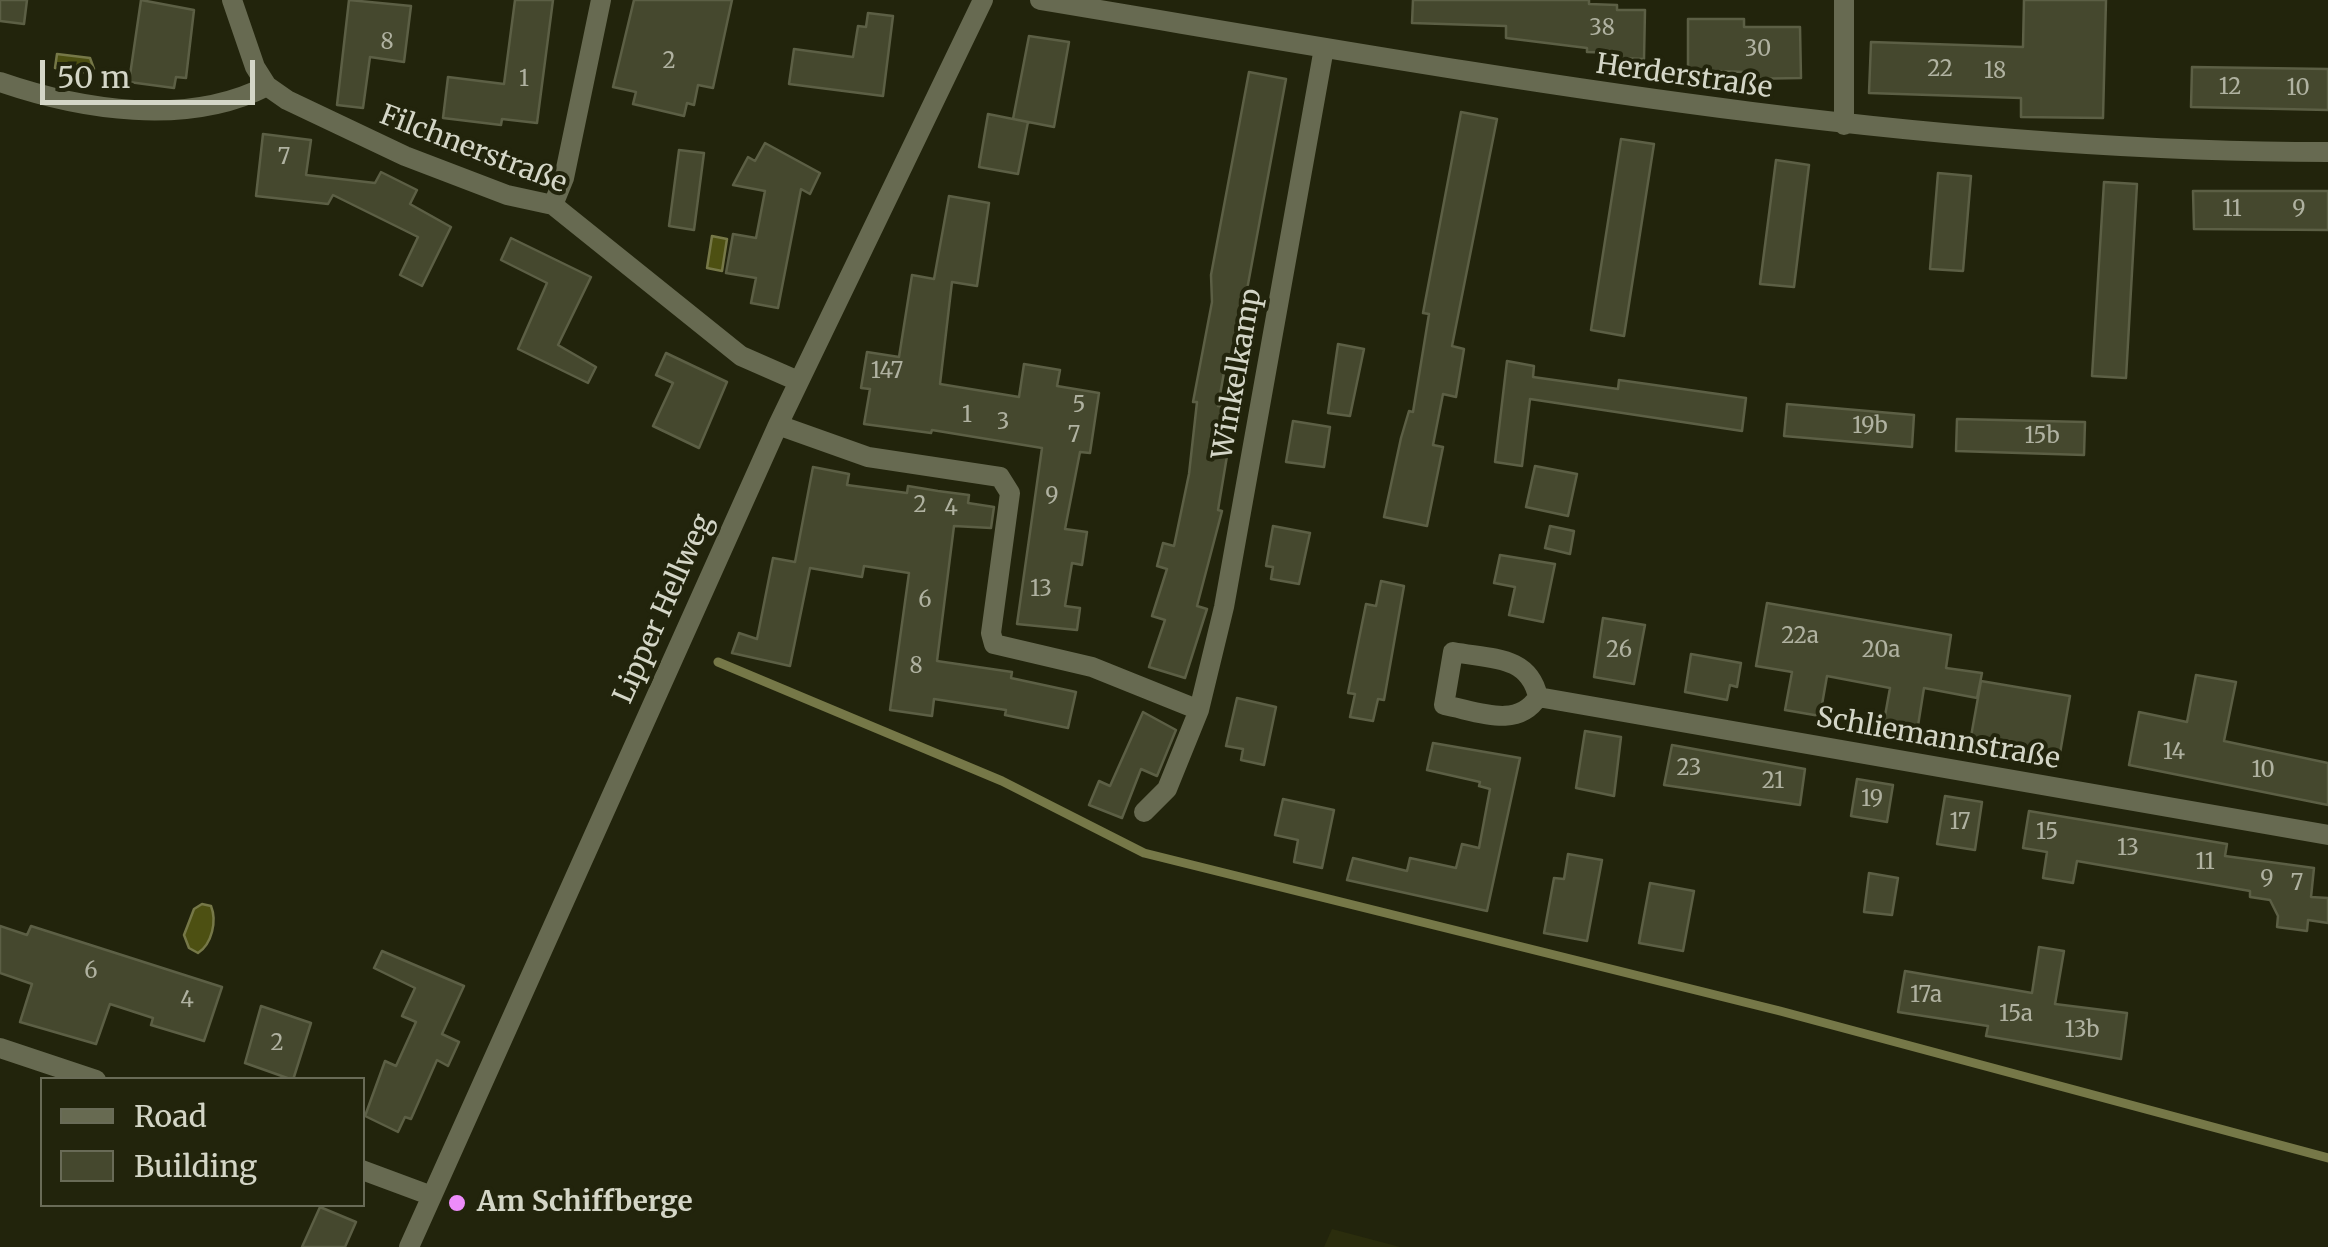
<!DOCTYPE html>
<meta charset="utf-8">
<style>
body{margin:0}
#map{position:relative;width:2328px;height:1247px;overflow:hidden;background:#22240c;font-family:Merriweather,serif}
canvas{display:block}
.legend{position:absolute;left:40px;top:1077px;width:325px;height:130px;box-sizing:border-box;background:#22240c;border:2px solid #696b57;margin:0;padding:12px 18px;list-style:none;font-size:30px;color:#d4d6c7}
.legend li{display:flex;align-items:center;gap:20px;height:50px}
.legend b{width:50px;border:2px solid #696b57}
.scale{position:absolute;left:40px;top:60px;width:215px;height:45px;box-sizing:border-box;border:5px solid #d4d6c7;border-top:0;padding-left:12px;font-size:30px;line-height:35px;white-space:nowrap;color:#d4d6c7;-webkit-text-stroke:8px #22240c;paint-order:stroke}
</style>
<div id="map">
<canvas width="2328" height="1247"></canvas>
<ul class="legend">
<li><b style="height:12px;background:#676a51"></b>Road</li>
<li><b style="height:28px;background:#45482e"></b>Building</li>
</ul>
<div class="scale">50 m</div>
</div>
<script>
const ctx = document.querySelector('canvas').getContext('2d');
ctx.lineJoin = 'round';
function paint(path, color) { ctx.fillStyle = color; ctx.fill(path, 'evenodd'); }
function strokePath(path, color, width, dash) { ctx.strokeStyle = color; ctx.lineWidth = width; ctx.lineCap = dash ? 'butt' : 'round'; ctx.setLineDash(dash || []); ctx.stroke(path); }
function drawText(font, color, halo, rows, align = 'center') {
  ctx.font = font + ' Merriweather,serif'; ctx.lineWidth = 8; ctx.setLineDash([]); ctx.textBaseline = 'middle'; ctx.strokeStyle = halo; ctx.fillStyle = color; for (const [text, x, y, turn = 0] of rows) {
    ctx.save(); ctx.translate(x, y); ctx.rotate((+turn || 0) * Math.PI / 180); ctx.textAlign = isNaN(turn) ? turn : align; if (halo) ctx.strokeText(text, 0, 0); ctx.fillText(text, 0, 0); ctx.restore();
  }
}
const built = new Path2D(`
 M 1332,1229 L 1400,1247 L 1324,1247 Z`);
const water = new Path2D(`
 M 57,54 L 90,58 L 94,69 L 89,73 L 55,68 Z
 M 712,236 L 727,239 L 722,271 L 707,268 Z
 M 202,904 L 211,906 C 217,921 212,944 198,953 L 189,948 L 184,935 L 194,909 Z`);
const stream = new Path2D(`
 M 718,662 L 1002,781 L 1144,853 L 1780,1011 L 2328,1158`);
const building = new Path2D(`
 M 0,0 L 27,0 L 24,24 L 0,21 Z
 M 141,0 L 194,10 L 186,78 L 176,77 L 174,88 L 129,82 Z
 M 349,0 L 411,6 L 404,62 L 370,57 L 363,108 L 337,105 Z
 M 515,0 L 553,0 L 537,123 L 502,119 L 501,125 L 443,118 L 448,77 L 504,84 Z
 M 634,0 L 732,0 L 713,88 L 698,85 L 694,105 L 687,103 L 684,116 L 633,104 L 636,92 L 613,87 Z
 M 1413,0 L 1589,0 L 1589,4 L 1617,5 L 1617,10 L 1645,10 L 1644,59 L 1616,58 L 1615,53 L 1587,52 L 1587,48 L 1506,38 L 1506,26 L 1412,23 Z
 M 2024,0 L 2106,0 L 2103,118 L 2021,117 L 2021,98 L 1869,93 L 1871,42 L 2023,47 Z
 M 868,13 L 893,16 L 883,96 L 789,84 L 794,49 L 853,57 L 858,26 L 866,27 Z
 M 1688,19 L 1744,19 L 1744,27 L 1800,27 L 1801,78 L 1744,79 L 1744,72 L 1688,70 Z
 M 1029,36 L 1069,42 L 1054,127 L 1013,119 Z
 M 2192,67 L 2328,69 L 2328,110 L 2191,107 Z
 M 1249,72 L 1286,79 L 1244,306 L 1252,308 L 1243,359 L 1227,356 L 1218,406 L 1235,408 L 1218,510 L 1222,511 L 1197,606 L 1207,609 L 1185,678 L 1149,667 L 1165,620 L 1152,616 L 1167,569 L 1157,566 L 1163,543 L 1174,546 L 1189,474 L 1197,402 L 1193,402 L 1212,302 L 1211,275 Z
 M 1461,112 L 1497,119 L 1452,346 L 1464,349 L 1456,397 L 1443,394 L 1433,445 L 1443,447 L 1427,526 L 1384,517 L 1401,438 L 1409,411 L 1413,412 L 1429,314 L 1423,313 Z
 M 988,114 L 1028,122 L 1018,174 L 979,167 Z
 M 263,134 L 311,140 L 306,175 L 375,183 L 381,172 L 417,190 L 410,204 L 451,227 L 422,286 L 400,275 L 418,237 L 333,195 L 328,204 L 256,196 Z
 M 1621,139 L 1654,144 L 1624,336 L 1591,330 Z
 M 765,143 L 820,173 L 810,194 L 801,189 L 778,308 L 751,303 L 756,278 L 726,273 L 733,234 L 756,238 L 765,191 L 733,185 L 748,157 L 755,161 Z
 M 679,150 L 704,153 L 694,230 L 669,226 Z
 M 1776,160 L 1809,165 L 1794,287 L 1760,284 Z
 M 1938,173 L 1971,176 L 1963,271 L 1930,269 Z
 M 2104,182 L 2137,184 L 2126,378 L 2092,376 Z
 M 2193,191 L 2328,191 L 2328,230 L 2194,229 Z
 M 949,196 L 989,203 L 977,286 L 952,282 L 940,384 L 1019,397 L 1024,364 L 1060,370 L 1057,386 L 1099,393 L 1090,453 L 1080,452 L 1065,529 L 1087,532 L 1082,565 L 1072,563 L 1065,606 L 1080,608 L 1077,630 L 1017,624 L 1042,448 L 932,430 L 931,433 L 864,424 L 870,389 L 861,388 L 867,352 L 899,357 L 912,275 L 934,279 Z
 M 511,238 L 591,277 L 558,345 L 596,367 L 588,383 L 518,349 L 547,283 L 501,260 Z
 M 1338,344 L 1364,349 L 1350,416 L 1328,413 Z
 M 666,353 L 727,382 L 699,448 L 653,426 L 673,383 L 656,375 Z
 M 1507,361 L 1534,366 L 1533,377 L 1618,389 L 1619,380 L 1746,398 L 1742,431 L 1530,399 L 1522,466 L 1495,462 Z
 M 1787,404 L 1914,415 L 1912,447 L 1784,436 Z
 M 1957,419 L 2085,422 L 2084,455 L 1956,451 Z
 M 1293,421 L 1330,427 L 1324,467 L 1286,462 Z
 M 1535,466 L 1577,474 L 1568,516 L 1526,507 Z
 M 813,467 L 849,474 L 847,485 L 907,493 L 908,486 L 938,491 L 969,495 L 968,503 L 994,507 L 991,528 L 954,526 L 937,661 L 1012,672 L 1011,678 L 1076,692 L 1068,728 L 1005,715 L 1006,710 L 934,699 L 932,716 L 890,710 L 909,573 L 864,566 L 862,577 L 810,568 L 790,666 L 732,653 L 739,633 L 757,639 L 773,558 L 795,562 Z
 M 1273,526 L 1310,533 L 1299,584 L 1271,579 L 1273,567 L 1266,566 Z
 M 1550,526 L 1574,531 L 1570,554 L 1545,548 Z
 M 1500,555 L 1555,564 L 1543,622 L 1509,615 L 1515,587 L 1494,583 Z
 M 1381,581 L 1404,586 L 1384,700 L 1378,699 L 1373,721 L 1350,717 L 1355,694 L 1348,693 L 1366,604 L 1376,606 Z
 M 1767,603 L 1951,635 L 1946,668 L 1982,673 L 1977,698 L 1924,688 L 1917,732 L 1883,727 L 1890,688 L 1827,676 L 1820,716 L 1785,710 L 1792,672 L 1756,666 Z
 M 1603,618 L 1645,625 L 1634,684 L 1594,677 Z
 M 1691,654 L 1741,663 L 1737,687 L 1730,685 L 1727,700 L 1685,692 Z
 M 2196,675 L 2236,682 L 2224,741 L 2328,763 L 2328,805 L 2129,765 L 2139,712 L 2187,722 Z
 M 1981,681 L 2070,696 L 2059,759 L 1970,742 Z
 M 1237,698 L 1276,707 L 1264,765 L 1241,760 L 1243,749 L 1226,746 Z
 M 1143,712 L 1176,730 L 1157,776 L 1141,769 L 1122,818 L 1089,805 L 1099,781 L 1110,786 Z
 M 1585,731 L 1621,737 L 1614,796 L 1576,788 Z
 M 1433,743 L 1520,758 L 1487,911 L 1347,880 L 1353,858 L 1407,871 L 1410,858 L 1456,868 L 1462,844 L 1479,848 L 1490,789 L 1479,786 L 1480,782 L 1427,770 Z
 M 1672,745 L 1805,769 L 1800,805 L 1664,785 Z
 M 1857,779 L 1893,785 L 1887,822 L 1851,816 Z
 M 1945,796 L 1982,802 L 1975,850 L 1937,844 Z
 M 1283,799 L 1334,810 L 1322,868 L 1294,862 L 1298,840 L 1275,835 Z
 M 2029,811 L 2227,844 L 2225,856 L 2314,868 L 2311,897 L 2328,898 L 2328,923 L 2308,920 L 2307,931 L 2277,927 L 2278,916 L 2270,900 L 2250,897 L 2250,891 L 2077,861 L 2073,883 L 2043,878 L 2047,852 L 2023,848 Z
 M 1568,854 L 1602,860 L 1587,941 L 1544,933 L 1554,878 L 1564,879 Z
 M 1869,873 L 1898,878 L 1892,915 L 1864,912 Z
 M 1650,883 L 1694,891 L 1683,951 L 1639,943 Z
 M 0,926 L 27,935 L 31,926 L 222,987 L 204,1041 L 151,1025 L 153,1018 L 110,1004 L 96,1044 L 20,1022 L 32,984 L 0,973 Z
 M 2039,947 L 2064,951 L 2055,1004 L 2127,1013 L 2121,1059 L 1986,1036 L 1988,1026 L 1898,1012 L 1905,971 L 2032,993 Z
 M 382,951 L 464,986 L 442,1034 L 459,1042 L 448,1066 L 437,1060 L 411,1119 L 405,1117 L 398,1132 L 365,1116 L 385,1061 L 396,1066 L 416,1022 L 402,1016 L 415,988 L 374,968 Z
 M 261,1006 L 311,1023 L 293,1080 L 245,1063 Z
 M 320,1207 L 356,1222 L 345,1247 L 302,1247 Z`);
const minor = new Path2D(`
 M 232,0 L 255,67 L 267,86 L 287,100 L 405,156 L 507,195 L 553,205 L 741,356 L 798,381
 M 1040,0 C 1467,71 1893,152 2328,152
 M 0,82 C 81,110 187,127 267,86
 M 1844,125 L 1844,0
 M 553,205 L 564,178 L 601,0
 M 778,425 L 868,457 L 1000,477 L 1010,493 L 991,633 L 994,644 L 1092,667 L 1199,710 L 1224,607 L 1324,48
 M 1453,652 C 1491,659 1529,655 1538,697 C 1517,730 1477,711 1444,705 Z
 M 1538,697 L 2328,835
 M 1144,812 L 1167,789 L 1199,710
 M 0,1048 L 96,1080
 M 362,1170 L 432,1196
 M 409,1247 L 778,425 L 983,0`);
const markers = [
 [457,1203,10,"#ed8cfa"]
];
const numberNames = [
 ["38",1602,29],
 ["8",387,43],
 ["30",1758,50],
 ["2",669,62],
 ["22",1940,70],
 ["18",1995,72],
 ["1",524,80],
 ["12",2230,88],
 ["10",2298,89],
 ["7",284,158],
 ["11",2232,210],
 ["9",2299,210],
 ["147",887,372],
 ["5",1079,406],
 ["1",967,416],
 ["3",1003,423],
 ["19b",1870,427],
 ["7",1074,436],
 ["15b",2042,437],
 ["9",1052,497],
 ["2",920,506],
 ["4",951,509],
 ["13",1041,590],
 ["6",925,601],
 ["22a",1800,637],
 ["26",1619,651],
 ["20a",1881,651],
 ["8",916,667],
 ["14",2174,753],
 ["23",1689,769],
 ["10",2263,771],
 ["21",1773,782],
 ["19",1872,800],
 ["17",1960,823],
 ["15",2047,833],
 ["13",2128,849],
 ["11",2205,863],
 ["9",2267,880],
 ["7",2297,884],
 ["6",91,972],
 ["17a",1926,996],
 ["4",187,1001],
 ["15a",2016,1015],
 ["13b",2082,1031],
 ["2",277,1044]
];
const streetNames = [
 ["Herderstraße",1684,77,8],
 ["Filchnerstraße",473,150,21],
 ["Winkelkamp",1238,374,-80],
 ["Lipper Hellweg",664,609,-66],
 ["Schliemannstraße",1938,739,10]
];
const poiNames = [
 ["Am Schiffberge",477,1203]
];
paint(built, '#2b2d0d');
paint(water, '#4d5012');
strokePath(water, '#767848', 2.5);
strokePath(stream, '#767848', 9);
paint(building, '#45482e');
strokePath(building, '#5c5f45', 2.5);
strokePath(minor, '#676a51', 20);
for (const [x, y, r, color] of markers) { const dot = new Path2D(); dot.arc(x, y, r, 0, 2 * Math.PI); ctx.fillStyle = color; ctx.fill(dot); strokePath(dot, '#22240c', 4); }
drawText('22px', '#b0b2a1', null, numberNames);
drawText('28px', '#d4d6c7', '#22240c', streetNames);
drawText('bold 28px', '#d4d6c7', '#22240c', poiNames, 'left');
</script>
